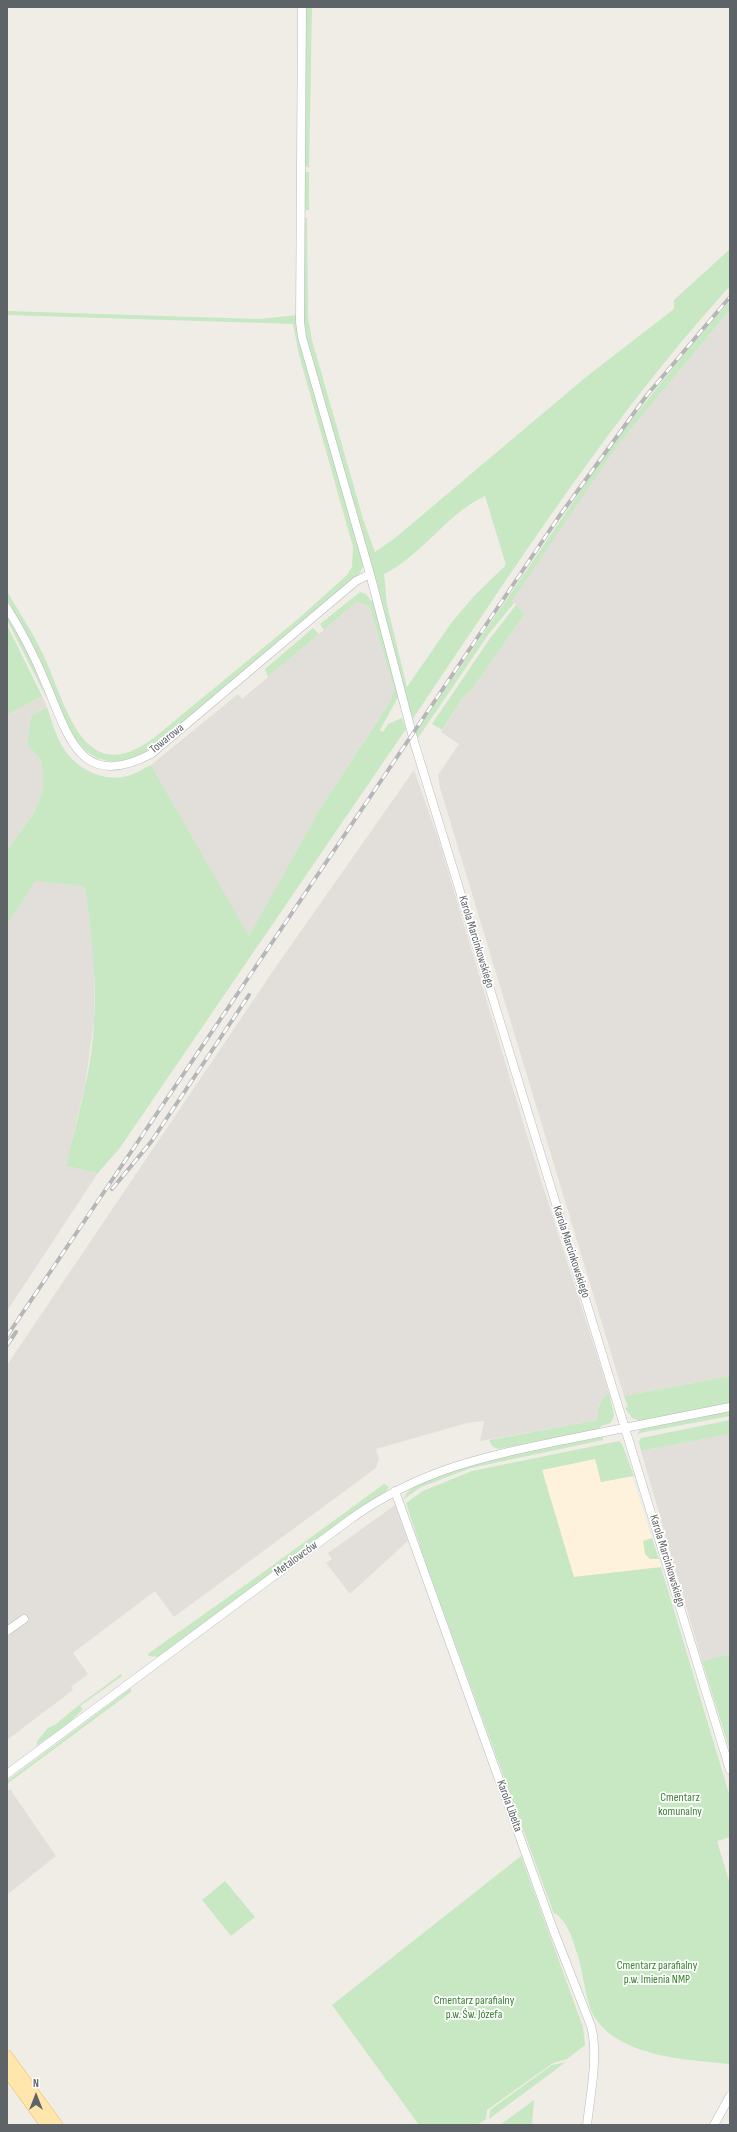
<!DOCTYPE html>
<meta charset="utf-8">
<style>
body{margin:0}
#map{position:relative;width:737px;height:2132px;overflow:hidden;background:#f0ede6;font-family:"Sofia Sans Condensed",sans-serif}
canvas{display:block}
.frame{position:absolute;inset:0;border:8px solid #5e6367;pointer-events:none}
.north{position:absolute;left:16px;top:2076px;width:40px;height:40px;-webkit-text-stroke:3px #fff;paint-order:stroke;rotate:0deg;font-size:11px;font-weight:700;line-height:16px;text-align:center;color:#5e6367}
.north::after{content:'';display:block;margin:auto;width:14px;height:18px;background:#5e6367;clip-path:polygon(50% 0,100% 100%,50% 72%,0 100%)}
</style>
<div id="map">
<canvas width="737" height="2132"></canvas>
<div class="frame"></div>
<div class="north">N</div>
</div>
<script>
const ctx = document.querySelector('canvas').getContext('2d');
ctx.lineJoin = 'round';
function paint(path, color) { ctx.fillStyle = color; ctx.fill(path, 'evenodd'); }
function strokePath(path, color, width, dash) { ctx.strokeStyle = color; ctx.lineWidth = width; ctx.lineCap = dash ? 'butt' : 'round'; ctx.setLineDash(dash || []); ctx.stroke(path); }
function drawText(font, color, halo, rows, align = 'center') {
  ctx.font = font + ' "Sofia Sans Condensed",sans-serif'; ctx.lineWidth = 3.5; ctx.setLineDash([]); ctx.textBaseline = 'middle'; ctx.strokeStyle = halo; ctx.fillStyle = color; for (const [text, x, y, turn = 0] of rows) {
    ctx.save(); ctx.translate(x, y); ctx.rotate((+turn || 0) * Math.PI / 180); ctx.textAlign = isNaN(turn) ? turn : align; if (halo) ctx.strokeText(text, 0, 0); ctx.fillText(text, 0, 0); ctx.restore();
  }
}
const commercial = new Path2D(`
 M 595,1459 L 601,1482 L 632,1476 L 661,1567 L 574,1577 L 542,1470 Z`);
const industrial = new Path2D(`
 M 730,310 L 730,1376 L 624,1396 L 440,788 L 438,775 L 459,744 L 441,732 L 462,699 L 472,689 L 525,614 L 512,601 L 581,497 L 617,446 Z
 M 357,602 L 369,606 L 394,689 L 390,702 L 321,807 L 249,937 L 151,765 L 238,694 L 242,699 Z
 M 42,696 L 47,707 L 31,716 L 27,744 L 40,759 L 43,776 L 43,792 L 32,816 L 7,850 L 7,715 Z
 M 414,770 L 439,841 L 529,1142 L 609,1393 L 604,1396 L 599,1405 L 599,1420 L 480,1441 L 484,1421 L 467,1423 L 376,1449 L 379,1459 L 376,1468 L 174,1617 L 155,1591 L 73,1653 L 88,1674 L 71,1687 L 73,1690 L 7,1740 L 7,1365 L 275,968 Z
 M 36,881 L 85,887 L 94,955 L 94,1022 L 85,1085 L 66,1166 L 98,1173 L 7,1311 L 7,925 Z
 M 730,1434 L 730,1654 L 702,1661 L 641,1451 Z
 M 395,1505 L 408,1541 L 350,1594 L 326,1563 L 332,1559 L 328,1553 Z
 M 10,1789 L 56,1856 L 7,1895 L 7,1792 Z`);
const green = new Path2D(`
 M 306,7 L 312,7 L 309,168 L 304,166 Z
 M 306,172 L 309,172 L 309,210 L 304,210 L 304,174 Z
 M 304,218 L 307,218 L 308,317 L 312,340 L 364,522 L 375,552 L 395,538 L 586,377 L 674,309 L 674,300 L 730,249 L 730,286 C 609,419 513,571 412,720 L 375,576 L 305,336 L 303,321 ZM 485,496 L 506,565 L 474,596 L 452,622 L 407,687 L 387,605 L 384,574 C 423,555 446,514 485,496 Z
 M 730,301 L 730,310 L 617,446 L 512,601 L 514,603 L 488,635 L 418,738 L 416,732 L 601,461 C 641,406 685,352 730,301 Z
 M 7,311 L 260,319 L 297,315 L 364,564 L 360,573 C 314,612 267,650 221,689 C 197,710 157,752 127,760 C 112,764 96,760 85,750 C 63,729 52,683 38,655 C 29,636 18,618 7,600 L 7,591 C 19,612 33,633 43,654 C 67,706 83,792 155,737 L 298,619 L 347,575 L 352,567 L 353,547 L 299,355 L 293,324 L 7,315 Z
 M 360,592 L 366,594 L 371,601 L 373,600 L 398,697 L 380,730 L 383,732 L 388,724 L 402,718 L 406,729 L 119,1149 L 98,1173 L 66,1166 C 77,1119 92,1070 94,1022 C 97,976 91,932 85,887 L 36,881 L 7,925 L 7,850 L 32,816 L 43,792 L 43,776 L 40,759 L 27,744 L 31,716 L 47,707 C 51,719 55,733 61,744 C 72,766 99,781 123,777 C 133,776 142,769 151,765 L 249,936 L 321,807 L 390,702 L 394,689 L 369,606 L 357,602 L 324,630 L 320,624 Z
 M 516,605 L 525,614 L 472,689 L 462,699 L 442,730 L 432,724 L 491,637 Z
 M 7,616 L 32,661 L 46,697 L 7,620 Z
 M 7,625 L 42,696 L 7,715 Z
 M 313,628 L 319,634 L 268,677 L 265,669 Z
 M 730,1376 L 730,1403 L 640,1421 L 632,1418 L 625,1408 L 628,1407 L 624,1396 Z
 M 609,1393 L 614,1415 L 611,1423 L 601,1426 L 599,1429 L 498,1449 L 492,1446 L 489,1440 L 598,1420 C 599,1409 598,1399 609,1393 Z
 M 730,1411 L 730,1416 L 640,1433 L 636,1436 L 640,1430 L 645,1428 Z
 M 730,1420 L 730,1434 L 641,1451 L 639,1442 L 641,1438 Z
 M 603,1437 L 603,1440 L 471,1468 L 421,1487 L 404,1499 C 408,1470 573,1443 603,1437 Z
 M 619,1441 L 622,1444 L 634,1476 L 601,1482 L 595,1459 L 542,1470 L 574,1577 L 661,1567 L 730,1797 L 730,1837 L 717,1841 L 730,1884 L 730,2064 C 688,2060 621,2057 595,2018 C 586,2005 583,1970 577,1953 C 572,1939 569,1924 556,1914 L 554,1914 L 427,1567 L 406,1503 L 423,1491 L 472,1471 Z
 M 384,1484 L 389,1487 L 386,1491 L 344,1519 L 159,1657 L 148,1656 L 149,1653 L 251,1581 Z
 M 652,1538 L 659,1559 L 650,1559 L 645,1554 L 643,1541 Z
 M 730,1654 L 730,1751 L 702,1661 Z
 M 121,1674 L 122,1676 L 80,1706 L 83,1709 L 68,1724 L 36,1746 L 38,1740 L 48,1728 L 56,1724 L 79,1705 Z
 M 131,1688 L 131,1692 L 7,1784 L 7,1781 Z
 M 521,1856 L 583,2027 L 585,2045 L 567,2059 L 553,2063 L 487,2110 L 486,2119 L 477,2125 L 419,2125 L 332,2005 Z
 M 225,1881 L 255,1917 L 231,1936 L 202,1900 Z
 M 566,2062 L 489,2119 L 490,2110 L 552,2065 Z
 M 534,2100 L 532,2125 L 500,2125 Z`);
const minor = new Path2D(`
 M 302,7 L 300,322 L 302,337 L 370,574 L 415,745 L 730,1770
 M 7,608 C 22,632 35,657 46,684 C 69,737 80,791 151,754 L 356,581 L 370,574
 M 395,1491 L 553,1929 L 591,2026 C 599,2054 590,2096 587,2125
 M 7,1631 L 24,1619
 M 7,1774 L 352,1518 C 423,1468 487,1456 569,1439 C 623,1428 676,1418 730,1407
 M 714,2125 L 730,2096`);
const major = new Path2D(`
 M 7,2056 L 57,2125
 M 7,2071 L 46,2125`);
const rail = new Path2D(`
 M 112,1189 L 151,1142 L 249,995
 M 7,1336 L 558,518 L 647,395 L 730,297
 M 7,1345 L 16,1332`);
const streetNames = [
 ["Towarowa",167,739,-39],
 ["Karola Marcinkowskiego",476,942,73],
 ["Karola Marcinkowskiego",571,1252,72],
 ["Metalowców",296,1559,-36],
 ["Karola Marcinkowskiego",667,1561,73],
 ["Karola Libelta",509,1806,70]
];
const parkNames = [
 ["Cmentarz",680,1798],
 ["komunalny",680,1812],
 ["Cmentarz parafialny",657,1966],
 ["p.w. Imienia NMP",657,1980],
 ["Cmentarz parafialny",474,2001],
 ["p.w. Św. Józefa",474,2015]
];
paint(commercial, '#fff2dd');
paint(industrial, '#e2dfdb');
paint(green, '#c8e8c3');
strokePath(minor, '#b7babd', 9);
strokePath(major, '#f5b55b', 12);
strokePath(minor, '#fff', 8);
strokePath(major, '#ffe6ad', 11);
strokePath(rail, '#b5b6b7', 4);
strokePath(rail, '#fff', 2.5, [8]);
drawText('12px', '#5e6367', '#fff', streetNames);
drawText('12px', '#3a8232', '#fff', parkNames);
</script>
